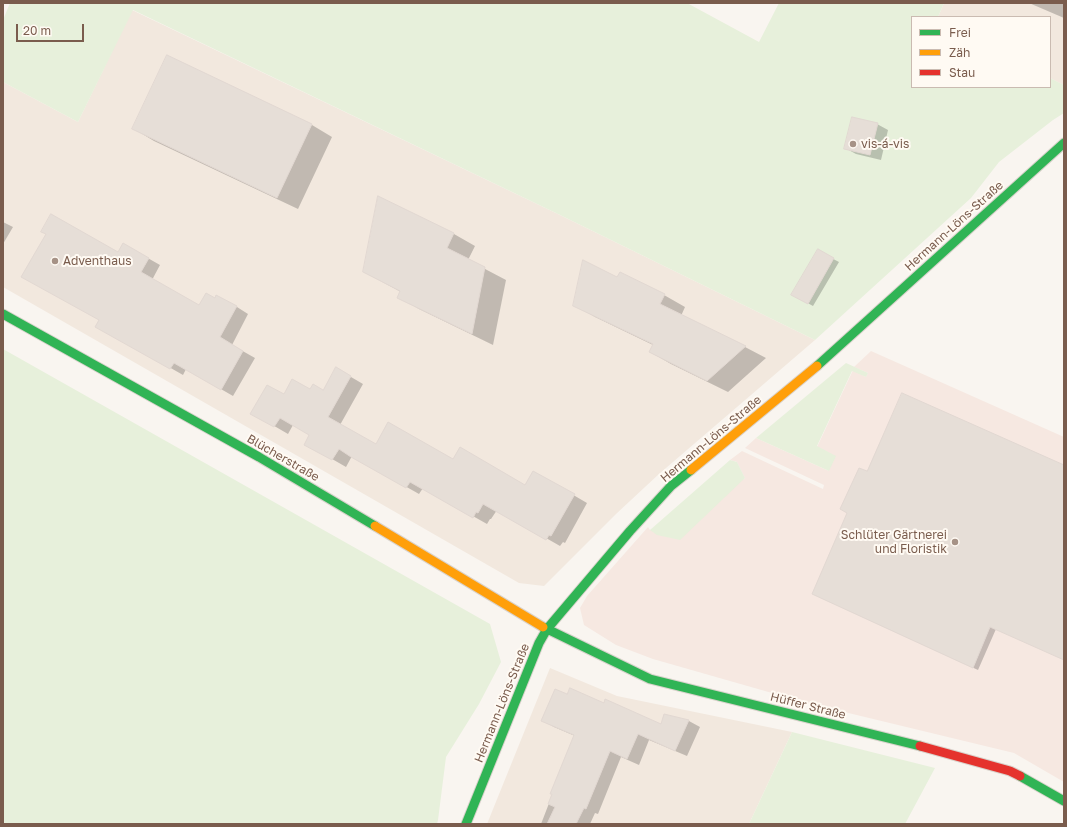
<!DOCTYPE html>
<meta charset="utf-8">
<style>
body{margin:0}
#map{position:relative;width:1067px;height:827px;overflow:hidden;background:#f9f5f0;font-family:"Golos Text",sans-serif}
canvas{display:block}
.frame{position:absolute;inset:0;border:4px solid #7a5c4d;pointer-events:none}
.legend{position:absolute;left:911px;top:16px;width:140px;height:72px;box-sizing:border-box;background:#fffaf3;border:1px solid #cabbb1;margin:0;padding:5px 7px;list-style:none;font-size:12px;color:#7a5c4d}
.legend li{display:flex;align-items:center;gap:8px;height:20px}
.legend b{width:20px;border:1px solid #cabbb1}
.scale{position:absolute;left:16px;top:24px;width:68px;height:18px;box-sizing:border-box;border:2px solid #7a5c4d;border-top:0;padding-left:5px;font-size:12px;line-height:14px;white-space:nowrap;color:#7a5c4d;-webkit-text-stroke:3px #fffaf3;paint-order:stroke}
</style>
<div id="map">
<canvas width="1067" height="827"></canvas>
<div class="frame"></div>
<ul class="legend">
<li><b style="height:5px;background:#30b455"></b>Frei</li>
<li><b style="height:5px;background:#ff9f0a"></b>Zäh</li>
<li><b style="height:5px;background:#e5322d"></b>Stau</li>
</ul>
<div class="scale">20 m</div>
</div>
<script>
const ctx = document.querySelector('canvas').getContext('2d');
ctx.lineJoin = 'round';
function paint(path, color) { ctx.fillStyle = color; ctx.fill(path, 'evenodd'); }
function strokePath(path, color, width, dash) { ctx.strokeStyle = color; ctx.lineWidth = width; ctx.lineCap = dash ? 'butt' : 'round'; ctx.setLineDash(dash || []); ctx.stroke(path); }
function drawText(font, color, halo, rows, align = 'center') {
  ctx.font = font + ' "Golos Text",sans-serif'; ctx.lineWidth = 4; ctx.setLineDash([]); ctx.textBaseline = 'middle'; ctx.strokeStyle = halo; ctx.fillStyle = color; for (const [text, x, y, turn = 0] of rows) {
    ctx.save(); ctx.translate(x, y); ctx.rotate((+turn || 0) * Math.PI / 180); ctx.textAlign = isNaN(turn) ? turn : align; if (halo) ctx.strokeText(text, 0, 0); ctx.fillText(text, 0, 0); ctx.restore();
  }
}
const residential = new Path2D(`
 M 944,3 L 1064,3 L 1064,85 L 1050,78 L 1050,17 L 938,17 Z
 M 132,10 L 558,214 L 815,340 L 659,474 L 616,514 L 544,586 L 519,583 L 3,287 L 3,82 L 78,122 Z
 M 550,668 L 617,696 L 792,732 L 749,824 L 487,824 Z`);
const commercial = new Path2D(`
 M 871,351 L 1064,437 L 1064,782 L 1014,753 L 807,703 L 653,659 L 616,645 L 584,625 L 580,608 L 587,596 L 648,527 L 650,530 L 745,478 L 737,462 L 730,460 L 742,451 L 823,489 L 824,485 L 745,448 L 756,438 L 829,471 L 817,447 L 853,370 L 866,377 L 868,373 L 854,367 Z`);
const green = new Path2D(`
 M 10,3 L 687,3 L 759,42 L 779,3 L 944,3 L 938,17 L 912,17 L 912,87 L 1050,87 L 1050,78 L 1064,85 L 1064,113 L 1053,120 L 999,162 L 971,198 L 815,340 L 558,214 L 133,10 L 78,122 L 3,82 L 3,20 Z
 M 3,349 L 490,624 L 501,662 L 479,704 L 446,757 L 438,820 L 437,824 L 3,824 Z
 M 846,363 L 868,373 L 866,377 L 852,371 L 817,446 L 836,456 L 829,471 L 756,438 Z
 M 730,460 L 737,462 L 745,478 L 680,540 L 657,535 L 650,530 Z
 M 792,732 L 935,768 L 905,824 L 749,824 Z`);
const shadow = new Path2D(`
 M 1029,3 L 1064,3 L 1064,18 Z
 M 877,124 L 888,130 L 881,160 L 856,154 L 845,148 Z
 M 312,125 L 332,137 L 298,209 L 154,141 L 134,129 Z
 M 378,198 L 454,234 L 475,246 L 468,260 L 506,280 L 493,345 L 419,309 L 398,297 L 401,292 L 364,272 Z
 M 3,222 L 13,227 L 3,244 Z
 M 123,244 L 160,265 L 152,280 L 199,307 L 215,299 L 237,307 L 248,314 L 232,345 L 255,358 L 233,396 L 186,369 L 183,375 L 97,326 L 100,320 L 118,254 Z
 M 818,251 L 839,262 L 813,306 L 793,295 Z
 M 618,278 L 664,295 L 685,307 L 681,316 L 745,347 L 766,358 L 728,392 L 671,364 L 650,352 L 653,345 L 595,317 L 574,305 Z
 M 351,377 L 363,384 L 340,425 L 376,445 L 453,461 L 525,486 L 534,472 L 587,503 L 565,543 L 563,542 L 560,546 L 497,510 L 491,519 L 490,519 L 487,524 L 423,488 L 419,494 L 352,456 L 346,467 L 306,444 L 311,435 L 293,425 L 288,434 L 252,413 L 284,396 L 311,391 L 323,391 Z
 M 1064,466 L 1064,659 L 996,629 L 978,670 L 813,594 L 848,513 L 867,473 Z
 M 568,696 L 604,704 L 662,726 L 664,715 L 689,721 L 700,727 L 687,756 L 649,740 L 639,765 L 621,757 L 598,814 L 595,813 L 590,824 L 541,824 L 575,736 L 554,727 L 543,721 Z`);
const building = new Path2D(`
 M 167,55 L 312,124 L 277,198 L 132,129 Z
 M 852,117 L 878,123 L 870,155 L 844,149 Z
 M 378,196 L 454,233 L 447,248 L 485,267 L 472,334 L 397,298 L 400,291 L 363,272 Z
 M 51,214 L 118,252 L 123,243 L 149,258 L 141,272 L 199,305 L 206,293 L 215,298 L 216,295 L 237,306 L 220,337 L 243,351 L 221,390 L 174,363 L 170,369 L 95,327 L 99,320 L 21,277 L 46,234 L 41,232 Z
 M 818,249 L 834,258 L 808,304 L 791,295 Z
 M 583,260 L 617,277 L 620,272 L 665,294 L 660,304 L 746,346 L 707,381 L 649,352 L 653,344 L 573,306 Z
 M 336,367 L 351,376 L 328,417 L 376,444 L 388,422 L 453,459 L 460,447 L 525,485 L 533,471 L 575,494 L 551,536 L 549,535 L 546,540 L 483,504 L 478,513 L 476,512 L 473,518 L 410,482 L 406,488 L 351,457 L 339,449 L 332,460 L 304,445 L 309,435 L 280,418 L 274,427 L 250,414 L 267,385 L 284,394 L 292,379 L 310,389 L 313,384 L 323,390 Z
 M 902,393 L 1064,465 L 1064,660 L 990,627 L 973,668 L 812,594 L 847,513 L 840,509 L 859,468 L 867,471 Z
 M 570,688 L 604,703 L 605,699 L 661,724 L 664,714 L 689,720 L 675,751 L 638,734 L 627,759 L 610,751 L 586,809 L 584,808 L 576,824 L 547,824 L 555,807 L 548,804 L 552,794 L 550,794 L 574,735 L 541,721 L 555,689 L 567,694 Z`);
const fast = new Path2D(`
 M 3,314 L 259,457 L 375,526
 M 817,366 L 1064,143
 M 543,627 L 650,679 L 920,746
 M 1020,776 L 1064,801
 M 466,824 L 539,643 L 547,629 L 630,531 L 671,486 L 691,470`);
const slow = new Path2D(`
 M 691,470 L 817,366
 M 375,526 L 543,627`);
const jam = new Path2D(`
 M 920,746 L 1010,771 L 1020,776`);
const markers = [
 [853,144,4,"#a69286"],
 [55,261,4,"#a69286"],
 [955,542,4,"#a69286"]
];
const poiNames = [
 ["vis-á-vis",861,144],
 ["Adventhaus",63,261],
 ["Schlüter Gärtnerei",947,535,"right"],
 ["und Floristik",947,549,"right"]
];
const streetNames = [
 ["Hermann-Löns-Straße",954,226,-42],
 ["Hermann-Löns-Straße",711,439,-40],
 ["Blücherstraße",283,458,30],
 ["Hermann-Löns-Straße",502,703,-68],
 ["Hüffer Straße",808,706,14]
];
paint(residential, '#f2e8de');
paint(commercial, '#f6e8e1');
paint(green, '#e7f0db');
paint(shadow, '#0003');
paint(building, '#e6ded7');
strokePath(building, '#e2d8d2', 1);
strokePath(fast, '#d9d2cb', 11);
strokePath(slow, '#d9d2cb', 11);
strokePath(jam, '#d9d2cb', 11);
strokePath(fast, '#30b455', 9);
strokePath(slow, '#ff9f0a', 9);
strokePath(jam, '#e5322d', 9);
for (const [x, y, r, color] of markers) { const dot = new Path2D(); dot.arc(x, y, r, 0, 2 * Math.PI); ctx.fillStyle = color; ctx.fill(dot); strokePath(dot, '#fffaf3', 1.5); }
drawText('12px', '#7a5c4d', '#fffaf3', poiNames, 'left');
drawText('12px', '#7a5c4d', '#fffaf3', streetNames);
</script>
